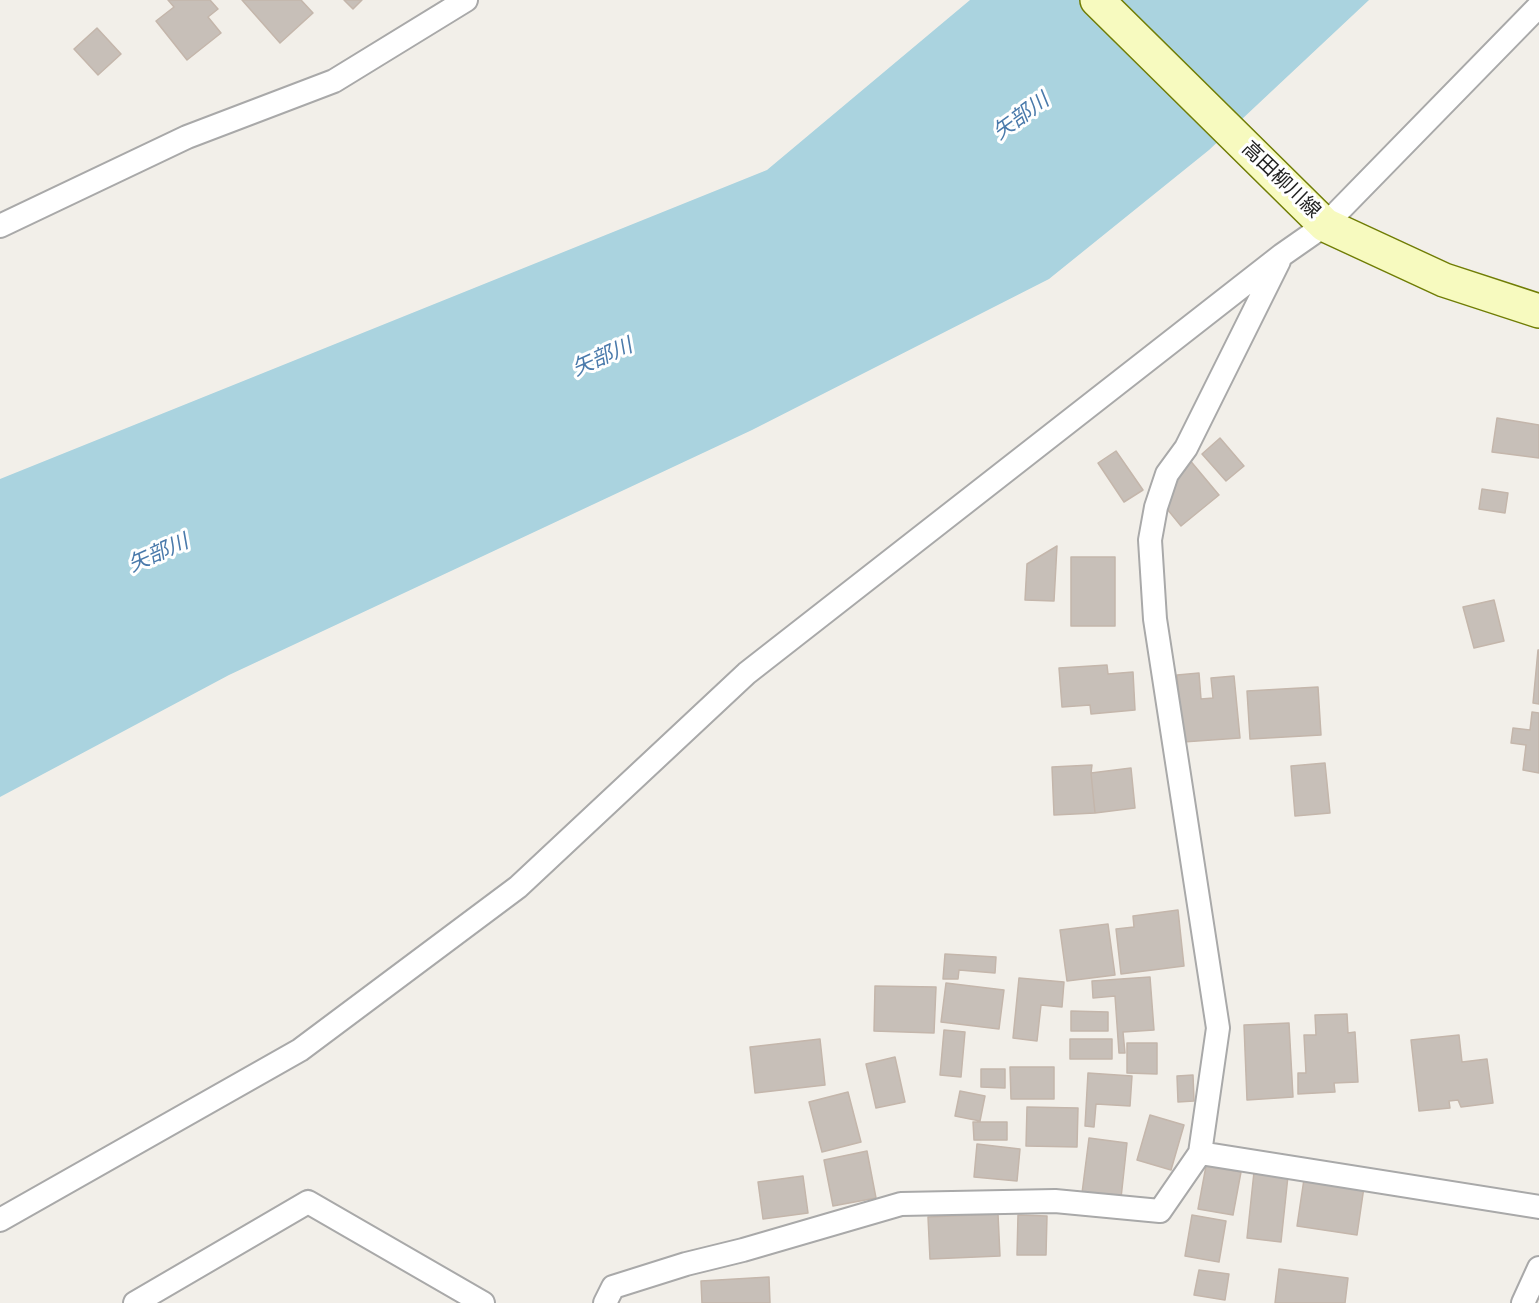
<!DOCTYPE html>
<meta charset="utf-8">
<style>
body{margin:0}
canvas{display:block;background:#f2efe9}
</style>
<canvas width="1539" height="1303"></canvas>
<script>
const ctx = document.querySelector('canvas').getContext('2d');
ctx.lineJoin = 'round';
function paint(path, color) { ctx.fillStyle = color; ctx.fill(path, 'evenodd'); }
function strokePath(path, color, width, dash) { ctx.strokeStyle = color; ctx.lineWidth = width; ctx.lineCap = dash ? 'butt' : 'round'; ctx.setLineDash(dash || []); ctx.stroke(path); }
function drawText(font, color, halo, rows, align = 'center') {
  ctx.font = font + ' "Source Sans 3","Noto Sans JP",sans-serif'; ctx.lineWidth = 6; ctx.setLineDash([]); ctx.textBaseline = 'middle'; ctx.strokeStyle = halo; ctx.fillStyle = color; for (const [text, x, y, turn = 0] of rows) {
    ctx.save(); ctx.translate(x, y); ctx.rotate((+turn || 0) * Math.PI / 180); ctx.textAlign = isNaN(turn) ? turn : align; if (halo) ctx.strokeText(text, 0, 0); ctx.fillText(text, 0, 0); ctx.restore();
  }
}
const water = new Path2D(`
 M 970,0 L 1369,0 L 1209,150 L 1049,279 L 752,430 L 229,675 L 0,797 L 0,479 L 767,170 Z`);
const building = new Path2D(`
 M 168,0 L 210,0 L 218,9 L 208,17 L 221,33 L 187,60 L 156,21 L 174,7 Z
 M 242,0 L 301,0 L 313,13 L 280,43 Z
 M 344,0 L 362,0 L 353,9 Z
 M 97,28 L 121,54 L 98,75 L 74,49 Z
 M 1497,418 L 1539,425 L 1539,458 L 1492,452 Z
 M 1220,438 L 1244,466 L 1226,481 L 1202,454 Z
 M 1116,451 L 1143,490 L 1124,502 L 1098,463 Z
 M 1188,458 L 1219,495 L 1181,526 L 1163,504 Z
 M 1482,489 L 1508,493 L 1505,513 L 1479,509 Z
 M 1057,546 L 1054,601 L 1025,600 L 1027,564 Z
 M 1071,557 L 1115,557 L 1115,626 L 1071,626 Z
 M 1494,600 L 1504,641 L 1474,648 L 1463,607 Z
 M 1538,650 L 1539,650 L 1539,704 L 1533,703 Z
 M 1107,665 L 1108,674 L 1133,672 L 1135,710 L 1091,714 L 1090,705 L 1062,707 L 1059,668 Z
 M 1199,673 L 1201,699 L 1213,698 L 1211,678 L 1234,676 L 1240,738 L 1183,742 L 1177,675 Z
 M 1318,687 L 1321,735 L 1250,739 L 1247,691 Z
 M 1532,712 L 1539,713 L 1539,773 L 1523,770 L 1526,745 L 1511,743 L 1513,728 L 1530,730 Z
 M 1325,763 L 1330,813 L 1295,816 L 1291,766 Z
 M 1092,765 L 1091,773 L 1095,813 L 1054,815 L 1052,767 Z
 M 1131,768 L 1135,808 L 1095,813 L 1091,773 Z
 M 1178,910 L 1184,966 L 1121,974 L 1116,929 L 1134,927 L 1133,916 Z
 M 1108,924 L 1115,975 L 1067,981 L 1060,930 Z
 M 945,954 L 996,957 L 995,973 L 959,970 L 958,979 L 943,979 Z
 M 1150,977 L 1154,1030 L 1123,1032 L 1125,1053 L 1119,1053 L 1115,996 L 1093,998 L 1092,981 Z
 M 1019,978 L 1064,982 L 1062,1007 L 1041,1005 L 1037,1041 L 1013,1038 Z
 M 946,983 L 1004,990 L 999,1029 L 941,1022 Z
 M 875,986 L 936,987 L 934,1033 L 874,1031 Z
 M 1071,1011 L 1108,1012 L 1108,1031 L 1071,1031 Z
 M 1347,1014 L 1348,1033 L 1355,1032 L 1358,1082 L 1334,1083 L 1335,1092 L 1298,1094 L 1298,1073 L 1306,1073 L 1304,1035 L 1316,1035 L 1315,1015 Z
 M 1289,1023 L 1293,1097 L 1247,1100 L 1244,1025 Z
 M 944,1030 L 965,1032 L 961,1077 L 940,1075 Z
 M 1459,1035 L 1462,1062 L 1487,1059 L 1493,1103 L 1461,1107 L 1458,1100 L 1449,1101 L 1450,1108 L 1419,1111 L 1411,1040 Z
 M 820,1039 L 825,1085 L 755,1093 L 750,1047 Z
 M 1070,1039 L 1112,1039 L 1112,1059 L 1070,1059 Z
 M 1127,1043 L 1157,1043 L 1157,1074 L 1127,1073 Z
 M 895,1057 L 905,1102 L 876,1108 L 866,1064 Z
 M 1010,1067 L 1054,1067 L 1054,1099 L 1011,1099 Z
 M 981,1069 L 1005,1069 L 1005,1088 L 981,1087 Z
 M 1088,1073 L 1132,1076 L 1130,1106 L 1096,1104 L 1094,1127 L 1085,1126 Z
 M 1193,1075 L 1194,1101 L 1178,1102 L 1177,1076 Z
 M 960,1091 L 985,1096 L 980,1121 L 955,1116 Z
 M 848,1092 L 861,1142 L 822,1152 L 809,1102 Z
 M 1027,1107 L 1078,1108 L 1077,1147 L 1026,1146 Z
 M 1150,1115 L 1184,1125 L 1171,1170 L 1137,1160 Z
 M 973,1122 L 1007,1122 L 1007,1140 L 974,1140 Z
 M 1089,1138 L 1127,1143 L 1121,1198 L 1082,1193 Z
 M 977,1144 L 1020,1149 L 1017,1181 L 974,1177 Z
 M 867,1151 L 876,1198 L 833,1206 L 824,1160 Z
 M 1206,1166 L 1241,1172 L 1233,1215 L 1198,1209 Z
 M 1254,1172 L 1288,1176 L 1281,1242 L 1247,1238 Z
 M 803,1176 L 808,1213 L 763,1219 L 758,1182 Z
 M 1304,1179 L 1364,1187 L 1357,1235 L 1297,1226 Z
 M 998,1214 L 1000,1256 L 930,1259 L 928,1217 Z
 M 1018,1215 L 1047,1216 L 1046,1255 L 1017,1255 Z
 M 1192,1215 L 1226,1221 L 1219,1262 L 1185,1256 Z
 M 1279,1269 L 1348,1278 L 1345,1303 L 1275,1303 Z
 M 1199,1270 L 1229,1274 L 1225,1300 L 1194,1295 Z
 M 769,1277 L 770,1303 L 702,1303 L 701,1281 Z`);
const street = new Path2D(`
 M 0,226 L 187,137 L 334,81 L 466,0
 M 1200,1153 L 1539,1207
 M 0,1220 L 300,1050 L 518,887 L 747,673 L 1282,255 L 1325,225 L 1539,6
 M 135,1303 L 308,1202 L 483,1303
 M 605,1303 L 613,1287 L 686,1264 L 743,1250 L 901,1204 L 1055,1201 L 1160,1211 L 1200,1153 L 1218,1028 L 1155,619 L 1150,540 L 1156,507 L 1167,474 L 1186,448 L 1279,261
 M 1523,1303 L 1539,1268`);
const secondary = new Path2D(`
 M 1097,0 L 1325,225 L 1444,280 L 1539,311`);
const streetNames = [
 ["高田柳川線",1280,181,44]
];
const waterNames = [
 ["矢部川",1022,118,-36],
 ["矢部川",603,359,-24],
 ["矢部川",159,555,-24]
];
paint(water, '#aad3df');
paint(building, '#c7bfb8');
strokePath(building, '#c4b6ab', 1.5);
strokePath(street, '#a9a9a9', 26);
strokePath(secondary, '#707d05', 36);
strokePath(street, '#fff', 22);
strokePath(secondary, '#f7fabf', 33);
drawText('20px', '#222', '#fff', streetNames);
drawText('italic 21px', '#4a7aab', '#fff', waterNames);
</script>
